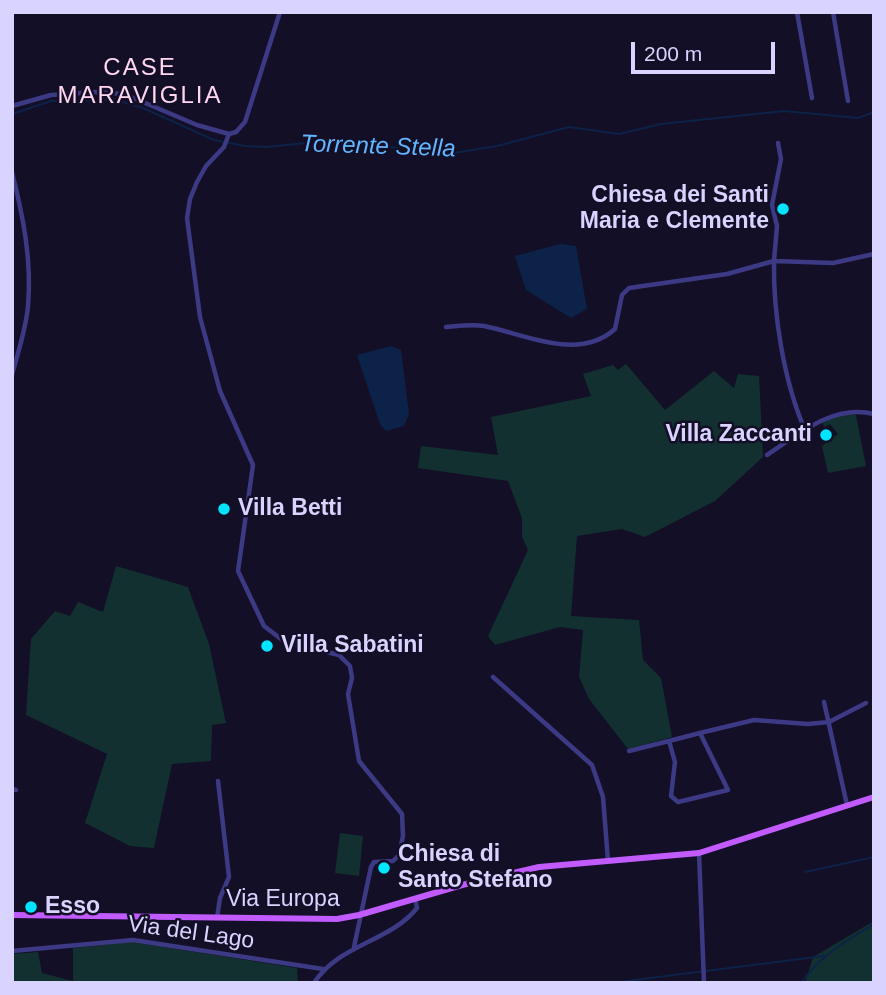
<!DOCTYPE html>
<style>
body{margin:0}
#map{position:relative;width:886px;height:995px;overflow:hidden;background:#130f26;font-family:Arial,sans-serif}
canvas{display:block}
.frame{position:absolute;inset:0;border:14px solid #d9d4ff;pointer-events:none}
.scale{position:absolute;left:631px;top:42px;width:144px;height:32px;box-sizing:border-box;border:4px solid #d9d4ff;border-top:0;padding-left:9px;font-size:21px;line-height:24px;white-space:nowrap;color:#d9d4ff;-webkit-text-stroke:5px #130f26;paint-order:stroke}
</style>
<div id="map">
<canvas width="886" height="995"></canvas>
<div class="frame"></div>
<div class="scale">200 m</div>
</div>
<script>
const ctx = document.querySelector('canvas').getContext('2d');
ctx.lineJoin = 'round';
function paint(path, color) { ctx.fillStyle = color; ctx.fill(path, 'evenodd'); }
function strokePath(path, color, width, dash) { ctx.strokeStyle = color; ctx.lineWidth = width; ctx.lineCap = dash ? 'butt' : 'round'; ctx.setLineDash(dash || []); ctx.stroke(path); }
function drawText(font, color, halo, rows, align = 'center') {
  ctx.font = font + ' Arial,sans-serif'; ctx.lineWidth = 5; ctx.setLineDash([]); ctx.textBaseline = 'middle'; ctx.strokeStyle = halo; ctx.fillStyle = color; for (const [text, x, y, turn = 0] of rows) {
    ctx.save(); ctx.translate(x, y); ctx.rotate((+turn || 0) * Math.PI / 180); ctx.textAlign = isNaN(turn) ? turn : align; if (halo) ctx.strokeText(text, 0, 0); ctx.fillText(text, 0, 0); ctx.restore();
  }
}
const green = new Path2D(`
 M 626,364 L 665,410 L 714,371 L 734,388 L 738,374 L 759,376 L 763,457 L 715,501 L 645,537 L 622,529 L 577,536 L 571,616 L 639,620 L 643,660 L 661,678 L 672,737 L 628,749 L 589,699 L 579,677 L 583,630 L 560,627 L 495,645 L 488,636 L 528,550 L 522,537 L 522,518 L 508,481 L 418,468 L 421,446 L 498,455 L 491,417 L 591,396 L 583,374 L 613,365 L 618,370 Z
 M 837,415 L 856,415 L 866,466 L 828,473 L 822,446 L 838,434 L 830,424 L 825,427 L 822,423 Z
 M 116,566 L 188,587 L 209,644 L 226,723 L 212,725 L 211,761 L 172,764 L 154,848 L 130,846 L 85,823 L 107,754 L 26,715 L 31,639 L 55,611 L 70,616 L 78,602 L 103,612 Z
 M 340,833 L 363,836 L 359,876 L 335,873 Z
 M 874,921 L 874,983 L 805,983 L 813,957 Z
 M 131,942 L 297,968 L 298,983 L 12,983 L 12,954 L 38,952 L 42,973 L 73,981 L 73,948 Z`);
const water = new Path2D(`
 M 560,244 L 576,246 L 587,309 L 571,318 L 526,290 L 515,256 Z
 M 391,346 L 401,350 L 409,414 L 404,426 L 386,431 L 380,424 L 357,355 Z`);
const stream = new Path2D(`
 M 12,114 L 51,101 L 116,100 L 143,108 L 214,140 L 245,146 L 266,147 L 326,141 L 454,153 L 497,146 L 569,127 L 619,134 L 661,124 L 784,111 L 858,118 L 874,112
 M 805,872 L 874,857
 M 611,983 L 824,956
 M 801,983 C 821,955 845,942 874,924`);
const minor = new Path2D(`
 M 797,12 L 812,98
 M 833,12 L 848,101
 M 12,106 L 51,95 L 95,92 L 124,94 L 197,125 L 229,134
 M 229,134 L 224,147 L 206,166 L 197,182 L 190,199 L 187,218 L 200,317 L 220,391 L 253,465 L 238,571 L 264,626 L 285,642 L 339,655 L 350,666 L 352,678 L 348,694 L 359,761 L 402,814 L 403,836 L 399,855 L 393,861 L 374,862 L 371,867 L 354,947
 M 229,134 L 236,132 L 245,122 L 280,12
 M 12,172 C 23,216 32,260 28,306 C 26,329 18,352 12,375
 M 446,327 C 459,326 472,324 484,326 C 525,334 578,362 615,329 L 622,295 L 629,288 L 727,274 L 774,261 L 777,226 L 772,205 L 781,159 L 778,143
 M 805,430 C 784,382 773,314 774,261 L 833,263 L 874,254
 M 767,455 C 799,434 833,404 874,414
 M 493,677 L 592,765 L 603,797 L 608,861
 M 824,702 L 847,805
 M 700,733 L 669,741 L 675,762 L 671,796 L 678,802 L 728,790 L 700,733 L 754,720 L 808,724 L 829,722 L 866,703
 M 629,751 L 669,741
 M 12,789 L 16,790
 M 699,853 L 704,983
 M 217,918 L 220,898 L 229,877 L 218,781
 M 12,951 L 133,940 L 323,969
 M 314,983 C 339,944 390,942 417,908 L 415,898`);
const major = new Path2D(`
 M 12,915 L 337,919 L 359,915 L 462,885 L 539,867 L 699,853 L 874,797`);
const markers = [
 [783,209,7,"#00e5ff"],
 [826,435,7,"#00e5ff"],
 [224,509,7,"#00e5ff"],
 [267,646,7,"#00e5ff"],
 [384,868,7,"#00e5ff"],
 [31,907,7,"#00e5ff"]
];
const poiNames = [
 ["Chiesa dei Santi",769,196,"right"],
 ["Maria e Clemente",769,222,"right"],
 ["Villa Zaccanti",812,435,"right"],
 ["Villa Betti",238,509],
 ["Villa Sabatini",281,646],
 ["Chiesa di",398,855],
 ["Santo Stefano",398,881],
 ["Esso",45,907]
];
const streetNames = [
 ["Via Europa",283,900],
 ["Via del Lago",191,933,8]
];
const neighbourhoodNames = [
 ["CASE",140,68],
 ["MARAVIGLIA",140,96]
];
const waterNames = [
 ["Torrente Stella",378,147,2]
];
paint(green, '#12302f');
paint(water, '#0c2248');
strokePath(stream, '#0c2248', 2);
strokePath(minor, '#3d3a85', 4.5);
strokePath(major, '#c25bff', 6);
for (const [x, y, r, color] of markers) { const dot = new Path2D(); dot.arc(x, y, r, 0, 2 * Math.PI); ctx.fillStyle = color; ctx.fill(dot); strokePath(dot, '#130f26', 2.5); }
drawText('bold 23px', '#d9d4ff', '#130f26', poiNames, 'left');
drawText('23px', '#d9d4ff', '#130f26', streetNames);
ctx.letterSpacing = '2px';
drawText('24px', '#ffd6f0', '#130f26', neighbourhoodNames);
ctx.letterSpacing = '0px';
drawText('italic 24px', '#62b6ff', '#130f26', waterNames);
</script>
